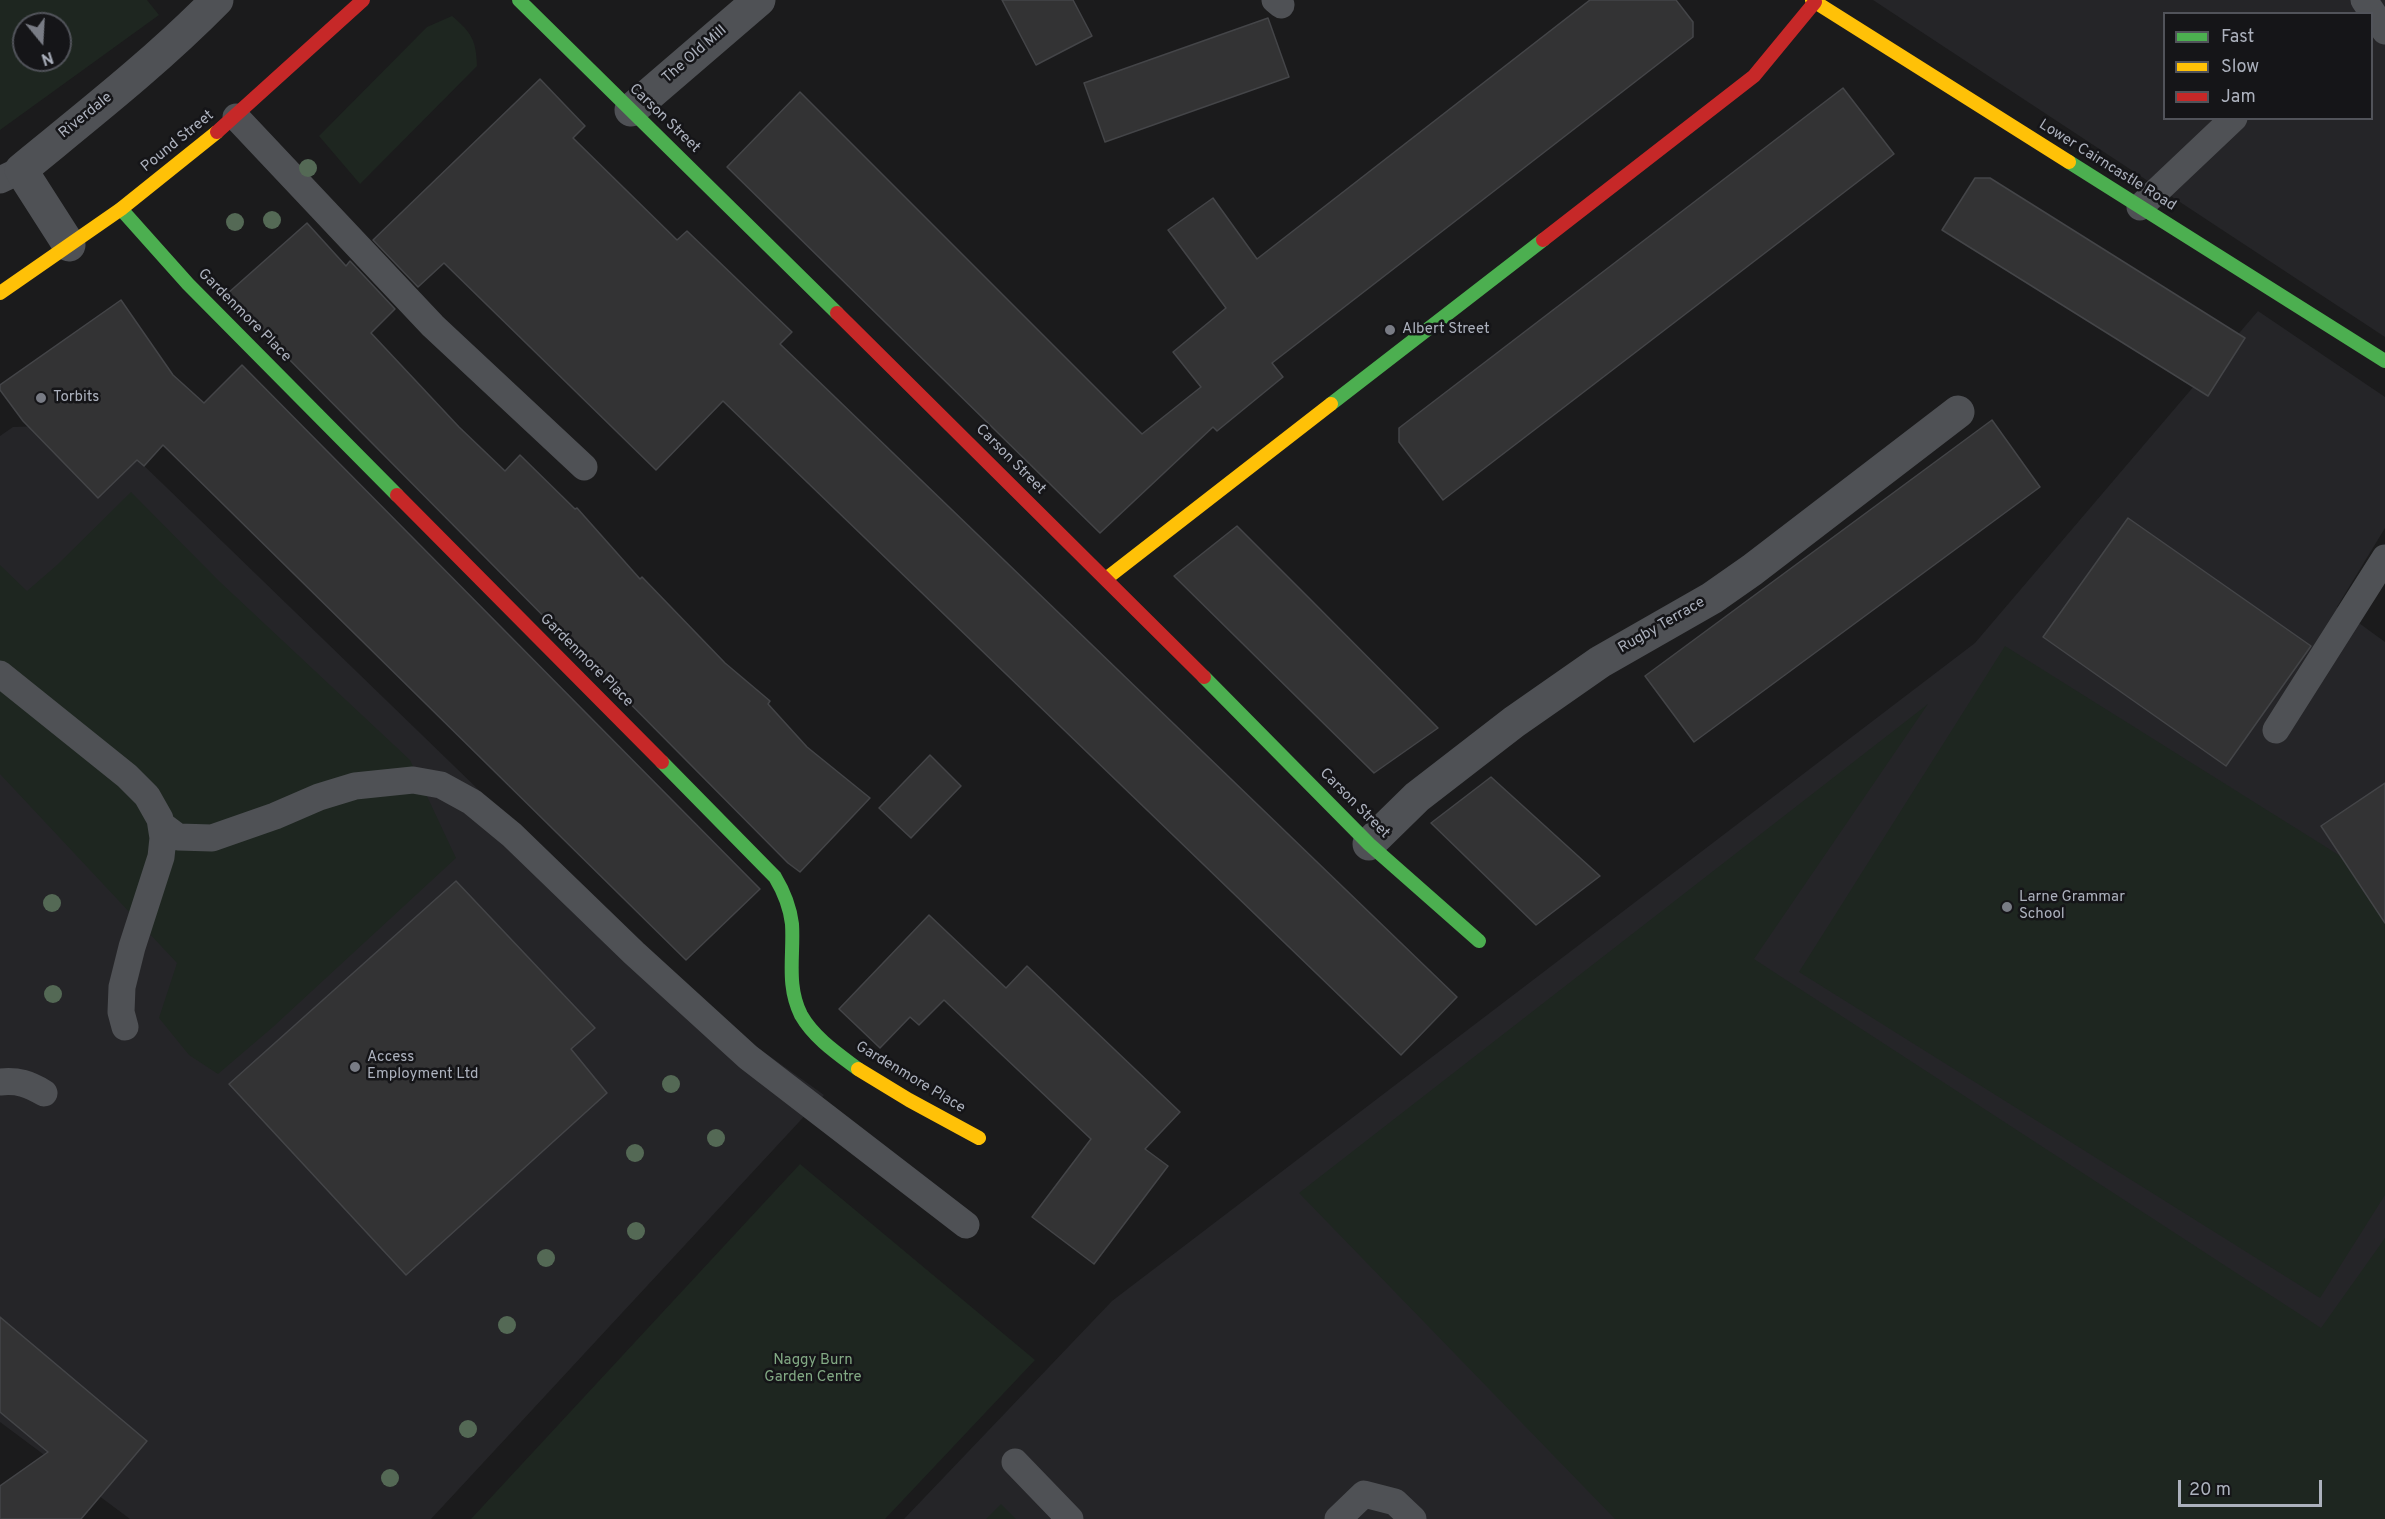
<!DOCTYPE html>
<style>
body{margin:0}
#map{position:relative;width:2385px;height:1519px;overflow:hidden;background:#1b1b1c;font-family:Overpass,sans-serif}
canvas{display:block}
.legend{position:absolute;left:2163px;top:12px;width:210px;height:108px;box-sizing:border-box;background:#151518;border:2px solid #51535a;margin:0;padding:8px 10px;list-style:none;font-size:18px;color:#acb1bd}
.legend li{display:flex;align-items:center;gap:12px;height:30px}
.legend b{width:30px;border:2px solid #51535a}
.north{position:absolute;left:12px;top:12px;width:60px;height:60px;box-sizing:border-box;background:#151518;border:2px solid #51535a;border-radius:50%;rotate:162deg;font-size:16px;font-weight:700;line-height:24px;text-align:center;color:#acb1bd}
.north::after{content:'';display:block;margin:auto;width:21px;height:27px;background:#797c85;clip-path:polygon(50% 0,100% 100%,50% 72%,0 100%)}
.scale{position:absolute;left:2178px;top:1480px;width:144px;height:27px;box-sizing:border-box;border:3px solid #acb1bd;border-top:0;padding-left:8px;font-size:18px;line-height:21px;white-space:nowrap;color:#acb1bd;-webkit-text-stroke:4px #151518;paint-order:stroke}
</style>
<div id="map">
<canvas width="2385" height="1519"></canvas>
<ul class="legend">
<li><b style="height:8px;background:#4caf50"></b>Fast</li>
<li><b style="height:8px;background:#ffc107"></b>Slow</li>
<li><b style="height:8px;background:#c62828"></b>Jam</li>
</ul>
<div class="north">N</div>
<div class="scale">20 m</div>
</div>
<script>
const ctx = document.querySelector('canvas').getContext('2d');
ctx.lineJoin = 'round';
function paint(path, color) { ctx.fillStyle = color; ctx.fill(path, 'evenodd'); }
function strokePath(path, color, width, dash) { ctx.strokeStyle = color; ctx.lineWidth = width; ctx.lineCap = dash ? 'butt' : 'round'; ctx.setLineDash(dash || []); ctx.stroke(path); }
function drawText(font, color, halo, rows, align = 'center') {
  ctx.font = font + ' Overpass,sans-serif'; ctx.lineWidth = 5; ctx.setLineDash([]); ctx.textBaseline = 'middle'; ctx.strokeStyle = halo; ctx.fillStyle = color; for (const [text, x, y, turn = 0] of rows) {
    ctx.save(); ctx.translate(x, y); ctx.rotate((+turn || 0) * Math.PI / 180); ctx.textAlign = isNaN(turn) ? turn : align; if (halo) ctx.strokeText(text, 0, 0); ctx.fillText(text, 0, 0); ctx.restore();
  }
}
const built = new Path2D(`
 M 1873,0 L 2385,0 L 2385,337 ZM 2164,14 L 2372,14 L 2372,118 L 2164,118 Z
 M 2258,311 L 2385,397 L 2385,528 L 2337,607 L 2385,642 L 2385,1519 L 904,1519 L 1112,1301 L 1975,643 Z
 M 101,424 L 708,1012 L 824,1095 L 431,1519 L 130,1519 L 0,1422 L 0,436 L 13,427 Z`);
const green = new Path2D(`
 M 0,0 L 147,0 L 159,15 L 0,130 ZM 24,24 L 60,24 L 60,60 L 24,60 Z
 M 452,16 C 472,33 476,40 477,66 L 360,184 L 319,136 L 427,27 Z
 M 131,492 L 219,581 L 410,760 L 456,858 L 273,1027 L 218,1074 L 189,1055 L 159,1018 L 177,963 L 0,774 L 0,565 L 27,591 L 57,565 Z
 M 2005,646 L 2385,884 L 2385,1195 L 2320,1298 L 1799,972 Z
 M 1928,704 L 1754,959 L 2321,1328 L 2385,1238 L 2385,1519 L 1615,1519 L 1299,1193 Z
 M 800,1164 L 1035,1360 L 885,1519 L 471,1519 Z
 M 1001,1504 L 1016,1519 L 986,1519 Z`);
const building = new Path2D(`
 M 1002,0 L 1073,0 L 1092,36 L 1036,65 Z
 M 1590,0 L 1676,0 L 1693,22 L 1693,37 L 1272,363 L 1283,377 L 1217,431 L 1213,427 L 1100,533 L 727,167 L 800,92 L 1142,434 L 1201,387 L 1173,352 L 1226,308 L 1168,230 L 1213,198 L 1257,259 Z
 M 1268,18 L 1289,77 L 1105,142 L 1084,83 Z
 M 540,79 L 585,126 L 573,138 L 677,240 L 687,231 L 792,332 L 780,344 L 1457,997 L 1401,1055 L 723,401 L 656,470 L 444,263 L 418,287 L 373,240 Z
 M 1843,88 L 1894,154 L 1443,500 L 1399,442 L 1399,428 Z
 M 1975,178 L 1990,178 L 2245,338 L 2208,396 L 1942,230 Z
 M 307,223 L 346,266 L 350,261 L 395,309 L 371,333 L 459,427 L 505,471 L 520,455 L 575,509 L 577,508 L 640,579 L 642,577 L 725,663 L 770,701 L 768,704 L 807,747 L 870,798 L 800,872 L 788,863 L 268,338 L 270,337 L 227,294 Z
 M 121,300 L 173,375 L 204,403 L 242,365 L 760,889 L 686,960 L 163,445 L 144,466 L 137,460 L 98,498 L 23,421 L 0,390 L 0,385 Z
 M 1992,420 L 2040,487 L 1694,742 L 1645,676 Z
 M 2128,518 L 2311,646 L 2226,766 L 2043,637 Z
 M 1237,526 L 1310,599 L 1438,728 L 1374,773 L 1174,576 Z
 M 930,755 L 961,786 L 911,838 L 879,808 Z
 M 1491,777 L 1600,876 L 1536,925 L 1431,823 Z
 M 2385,783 L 2385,923 L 2321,826 Z
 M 456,881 L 595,1028 L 571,1049 L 607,1093 L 406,1275 L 229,1084 Z
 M 929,915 L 1006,988 L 1027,966 L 1180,1112 L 1145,1149 L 1168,1166 L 1094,1264 L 1032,1217 L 1091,1139 L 944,1000 L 919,1025 L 910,1017 L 880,1048 L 839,1009 Z
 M 0,1317 L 147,1441 L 81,1519 L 0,1519 L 0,1486 L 48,1452 L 0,1412 Z`);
const lane = new Path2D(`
 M 1275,0 L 1281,5
 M 2364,0 L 2385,31
 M 236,117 L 433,326 L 584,467
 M 0,180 L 21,170
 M 2140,207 L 2234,118
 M 0,674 L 127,776 L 147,796 L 160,819 L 163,838 L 161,857 L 132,947 L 122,987 L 121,1012 L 125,1027
 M 2276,730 L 2385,558
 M 162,825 L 178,837 L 212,838 L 275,816 L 319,797 L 355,786 L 413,780 L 441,785 L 472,802 L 512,835 L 634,953 L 748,1057 L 966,1225
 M 0,1082 C 18,1080 29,1084 44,1093
 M 1015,1462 L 1070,1519
 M 1338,1519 L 1364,1494 L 1395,1502 L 1413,1519`);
const street = new Path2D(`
 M 631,110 L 759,0
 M 69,245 L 21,170 C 88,115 156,62 217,0
 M 1369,844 L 1417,797 L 1514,722 L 1600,662 L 1712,598 L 1752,570 L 1958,412`);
const fast = new Path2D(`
 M 519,0 L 837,313
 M 2069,162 L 2385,361
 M 121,209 L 188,284 L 397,495
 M 1331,404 L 1543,240
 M 1204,677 L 1369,844 L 1479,941
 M 662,762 L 775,877 C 784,892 790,907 792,924 C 794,956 786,985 801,1015 C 814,1038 838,1054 858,1069`);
const slow = new Path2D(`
 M 1812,0 L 2069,162
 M 0,293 L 121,209 L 217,132
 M 1107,578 L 1331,404
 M 858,1069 L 909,1100 L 979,1138`);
const jam = new Path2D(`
 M 217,132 L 363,0
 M 1543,240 L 1754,76 L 1815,2
 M 837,313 L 1204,677
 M 397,495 L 662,762`);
const trees = [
 [308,168],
 [272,220],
 [235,222],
 [52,903],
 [53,994],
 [671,1084],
 [716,1138],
 [635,1153],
 [636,1231],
 [546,1258],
 [507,1325],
 [468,1429],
 [390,1478]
];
const markers = [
 [1390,330,6,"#797c85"],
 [41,398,6,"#797c85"],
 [2007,907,6,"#797c85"],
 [355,1067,6,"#797c85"]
];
const streetNames = [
 ["The Old Mill",695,55,-41],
 ["Riverdale",86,116,-39],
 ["Carson Street",664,119,44],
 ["Pound Street",178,142,-39],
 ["Lower Cairncastle Road",2107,166,32],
 ["Gardenmore Place",244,316,45],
 ["Carson Street",1010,460,45],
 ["Rugby Terrace",1662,626,-30],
 ["Gardenmore Place",586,661,45],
 ["Carson Street",1354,804,45],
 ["Gardenmore Place",910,1078,31]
];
const poiNames = [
 ["Albert Street",1402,330],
 ["Torbits",53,398],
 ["Larne Grammar",2019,898],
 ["School",2019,915],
 ["Access",367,1058],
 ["Employment Ltd",367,1075]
];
const parkNames = [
 ["Naggy Burn",813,1361],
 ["Garden Centre",813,1378]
];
paint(built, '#252528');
paint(green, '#1e2620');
paint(building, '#333334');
strokePath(building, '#444548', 1.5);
strokePath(lane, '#4f5155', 27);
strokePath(street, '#4f5155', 33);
strokePath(fast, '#4caf50', 14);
strokePath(slow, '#ffc107', 14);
strokePath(jam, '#c62828', 14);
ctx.fillStyle = '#546955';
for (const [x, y] of trees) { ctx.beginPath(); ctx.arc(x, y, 9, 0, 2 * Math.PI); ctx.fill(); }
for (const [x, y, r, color] of markers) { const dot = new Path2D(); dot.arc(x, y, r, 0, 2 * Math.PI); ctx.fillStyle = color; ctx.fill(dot); strokePath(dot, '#151518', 2); }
drawText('15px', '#acb1bd', '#151518', streetNames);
drawText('15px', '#acb1bd', '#151518', poiNames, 'left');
drawText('15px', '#82a984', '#151518', parkNames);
</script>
